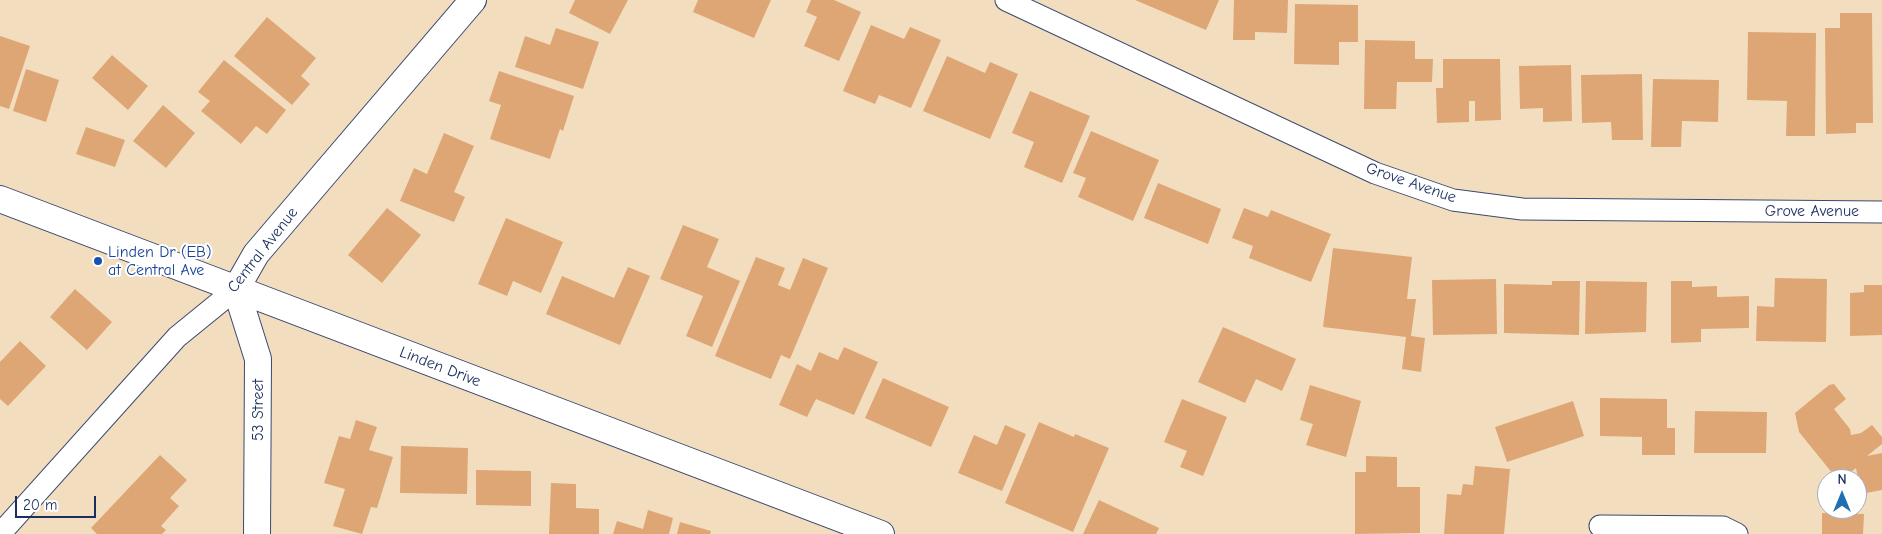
<!DOCTYPE html>
<style>
body{margin:0}
#map{position:relative;width:1882px;height:534px;overflow:hidden;background:#f2debf;font-family:"Comic Neue",sans-serif}
canvas{display:block}
.north{position:absolute;left:1817px;top:469px;width:50px;height:50px;box-sizing:border-box;background:#fff;border:1px solid #a4acbf;border-radius:50%;rotate:0deg;font-size:14px;font-weight:700;line-height:20px;text-align:center;color:#1b2f5e}
.north::after{content:'';display:block;margin:auto;width:18px;height:22px;background:#1f6fb2;clip-path:polygon(50% 0,100% 100%,50% 72%,0 100%)}
.scale{position:absolute;left:15px;top:496px;width:81px;height:22px;box-sizing:border-box;border:2px solid #1b2f5e;border-top:0;padding-left:6px;font-size:15px;line-height:18px;white-space:nowrap;color:#1b2f5e;-webkit-text-stroke:4px #fff;paint-order:stroke}
</style>
<div id="map">
<canvas width="1882" height="534"></canvas>
<div class="north">N</div>
<div class="scale">20 m</div>
</div>
<script>
const ctx = document.querySelector('canvas').getContext('2d');
ctx.lineJoin = 'round';
function paint(path, color) { ctx.fillStyle = color; ctx.fill(path, 'evenodd'); }
function strokePath(path, color, width, dash) { ctx.strokeStyle = color; ctx.lineWidth = width; ctx.lineCap = dash ? 'butt' : 'round'; ctx.setLineDash(dash || []); ctx.stroke(path); }
function drawText(font, color, halo, rows, align = 'center') {
  ctx.font = font + ' "Comic Neue",sans-serif'; ctx.lineWidth = 4; ctx.setLineDash([]); ctx.textBaseline = 'middle'; ctx.strokeStyle = halo; ctx.fillStyle = color; for (const [text, x, y, turn = 0] of rows) {
    ctx.save(); ctx.translate(x, y); ctx.rotate((+turn || 0) * Math.PI / 180); ctx.textAlign = isNaN(turn) ? turn : align; if (halo) ctx.strokeText(text, 0, 0); ctx.fillText(text, 0, 0); ctx.restore();
  }
}
const building = new Path2D(`
 M 575,0 L 628,0 L 610,34 L 569,13 Z
 M 698,0 L 771,0 L 754,38 L 693,12 Z
 M 811,0 L 834,0 L 861,12 L 839,61 L 804,46 L 817,17 L 806,12 Z
 M 1135,0 L 1219,0 L 1206,30 Z
 M 1234,0 L 1288,0 L 1287,33 L 1255,32 L 1255,40 L 1233,40 Z
 M 1295,4 L 1358,5 L 1358,42 L 1339,42 L 1339,65 L 1294,64 Z
 M 1840,13 L 1872,13 L 1873,123 L 1856,123 L 1856,133 L 1826,134 L 1825,28 L 1840,28 Z
 M 267,17 L 316,58 L 301,76 L 310,84 L 292,105 L 234,56 Z
 M 871,25 L 904,39 L 910,27 L 941,40 L 911,108 L 879,95 L 875,104 L 843,91 Z
 M 556,28 L 599,42 L 583,89 L 515,67 L 525,36 L 550,45 Z
 M 1748,32 L 1816,33 L 1815,136 L 1786,136 L 1787,101 L 1747,100 Z
 M 0,36 L 30,46 L 9,109 L 0,106 Z
 M 1365,40 L 1415,41 L 1415,59 L 1433,59 L 1432,82 L 1397,82 L 1396,109 L 1364,109 Z
 M 112,55 L 148,86 L 128,110 L 92,78 Z
 M 947,56 L 985,73 L 990,62 L 1018,74 L 990,139 L 923,111 Z
 M 1443,59 L 1500,59 L 1501,120 L 1475,121 L 1475,101 L 1469,101 L 1469,122 L 1437,123 L 1436,88 L 1443,88 Z
 M 224,60 L 286,110 L 267,134 L 256,126 L 241,144 L 201,111 L 210,101 L 198,92 Z
 M 1571,65 L 1572,121 L 1543,122 L 1543,108 L 1520,109 L 1519,66 Z
 M 26,69 L 59,80 L 46,122 L 13,111 Z
 M 499,71 L 574,96 L 563,131 L 560,129 L 550,159 L 490,139 L 501,105 L 489,101 Z
 M 1642,74 L 1643,140 L 1612,140 L 1611,122 L 1582,123 L 1581,75 Z
 M 1653,79 L 1719,80 L 1718,122 L 1682,121 L 1681,147 L 1651,147 Z
 M 1030,91 L 1090,116 L 1062,183 L 1024,167 L 1034,142 L 1012,133 Z
 M 163,105 L 195,133 L 166,168 L 133,141 Z
 M 86,127 L 125,140 L 115,167 L 76,154 Z
 M 1091,131 L 1159,160 L 1133,221 L 1078,197 L 1086,178 L 1073,173 Z
 M 444,133 L 474,146 L 454,192 L 465,197 L 454,222 L 400,201 L 414,168 L 427,174 Z
 M 1158,183 L 1221,209 L 1208,244 L 1144,218 Z
 M 387,208 L 421,235 L 382,283 L 348,255 Z
 M 1244,208 L 1268,217 L 1271,210 L 1331,234 L 1311,282 L 1249,258 L 1253,246 L 1232,238 Z
 M 506,218 L 563,242 L 541,293 L 513,281 L 507,296 L 478,284 Z
 M 683,225 L 719,239 L 707,267 L 740,281 L 712,347 L 686,336 L 703,296 L 660,279 Z
 M 1333,248 L 1412,257 L 1407,299 L 1416,299 L 1411,336 L 1425,338 L 1421,372 L 1402,369 L 1406,337 L 1323,327 Z
 M 756,257 L 785,268 L 778,285 L 790,290 L 803,258 L 828,268 L 790,359 L 781,355 L 771,379 L 715,356 Z
 M 628,267 L 650,276 L 620,345 L 546,314 L 562,276 L 614,298 Z
 M 1775,278 L 1827,279 L 1826,342 L 1756,341 L 1757,306 L 1774,307 Z
 M 1496,279 L 1497,334 L 1433,335 L 1432,280 Z
 M 1552,281 L 1580,281 L 1579,335 L 1504,333 L 1504,284 L 1552,285 Z
 M 1586,281 L 1647,282 L 1646,332 L 1585,334 Z
 M 1671,281 L 1692,281 L 1692,287 L 1717,286 L 1717,297 L 1749,296 L 1749,328 L 1701,329 L 1701,342 L 1671,343 Z
 M 1864,285 L 1882,285 L 1882,335 L 1850,336 L 1850,293 L 1864,292 Z
 M 75,289 L 112,322 L 87,350 L 50,317 Z
 M 1223,327 L 1296,359 L 1282,391 L 1256,379 L 1245,403 L 1198,382 Z
 M 20,341 L 46,366 L 8,406 L 0,399 L 0,362 Z
 M 844,347 L 878,362 L 854,415 L 816,399 L 807,417 L 779,405 L 797,364 L 811,371 L 819,352 L 838,360 Z
 M 883,378 L 949,407 L 931,447 L 865,418 Z
 M 1834,384 L 1846,399 L 1834,409 L 1850,429 L 1851,435 L 1861,433 L 1872,425 L 1882,437 L 1882,444 L 1867,456 L 1882,453 L 1882,490 L 1861,494 L 1856,468 L 1842,479 L 1837,479 L 1799,432 L 1795,413 L 1829,385 Z
 M 1310,385 L 1361,401 L 1346,457 L 1306,445 L 1313,424 L 1300,420 Z
 M 1600,398 L 1667,399 L 1667,428 L 1675,428 L 1675,455 L 1642,455 L 1642,437 L 1600,436 Z
 M 1182,399 L 1227,417 L 1203,476 L 1180,467 L 1187,451 L 1164,442 Z
 M 1573,401 L 1584,436 L 1507,462 L 1495,427 Z
 M 1695,411 L 1767,412 L 1766,453 L 1694,453 Z
 M 356,420 L 377,427 L 369,450 L 393,457 L 377,508 L 371,507 L 362,534 L 333,526 L 345,489 L 324,483 L 339,436 L 350,439 Z
 M 1039,422 L 1074,437 L 1075,434 L 1109,448 L 1073,532 L 1005,503 Z
 M 1005,425 L 1026,434 L 1002,491 L 958,473 L 974,435 L 997,445 Z
 M 401,446 L 468,448 L 467,494 L 400,493 Z
 M 160,455 L 187,480 L 170,498 L 179,506 L 161,526 L 166,530 L 162,534 L 97,534 L 91,528 Z
 M 1366,456 L 1397,457 L 1397,487 L 1420,487 L 1420,533 L 1355,534 L 1355,472 L 1366,472 Z
 M 1475,466 L 1510,469 L 1504,534 L 1444,534 L 1447,494 L 1461,495 L 1463,484 L 1473,485 Z
 M 476,470 L 531,471 L 531,506 L 476,505 Z
 M 551,483 L 576,484 L 576,508 L 599,509 L 599,534 L 549,534 Z
 M 1099,500 L 1159,528 L 1156,534 L 1083,534 Z
 M 648,510 L 673,518 L 669,534 L 613,534 L 617,521 L 643,529 Z
 M 1822,513 L 1864,514 L 1863,534 L 1822,534 Z
 M 680,522 L 711,531 L 710,534 L 677,534 Z`);
const minor = new Path2D(`
 M 1006,0 L 1375,173 L 1453,200 L 1522,209 L 1882,212
 M 1600,526 L 1723,527 L 1737,534
 M 0,534 L 177,337 L 236,289`);
const tertiary = new Path2D(`
 M 0,199 L 881,534
 M 236,289 L 256,254 L 473,0
 M 236,289 L 258,359 L 257,534`);
const markers = [
 [98,261,5,"#1a4fb4"]
];
const streetNames = [
 ["Grove Avenue",1411,183,19],
 ["Grove Avenue",1812,211],
 ["Central Avenue",263,250,-52],
 ["Linden Drive",440,367,21],
 ["53 Street",258,410,-90]
];
const transitNames = [
 ["Linden Dr (EB)",108,252],
 ["at Central Ave",108,270]
];
paint(building, '#dea675');
strokePath(minor, '#3b496d', 23);
strokePath(tertiary, '#3b496d', 28);
strokePath(minor, '#fff', 21);
strokePath(tertiary, '#fff', 26);
for (const [x, y, r, color] of markers) { const dot = new Path2D(); dot.arc(x, y, r, 0, 2 * Math.PI); ctx.fillStyle = color; ctx.fill(dot); strokePath(dot, '#fff', 2); }
drawText('16px', '#1b2f5e', '#fff', streetNames);
drawText('16px', '#164399', '#fff', transitNames, 'left');
</script>
